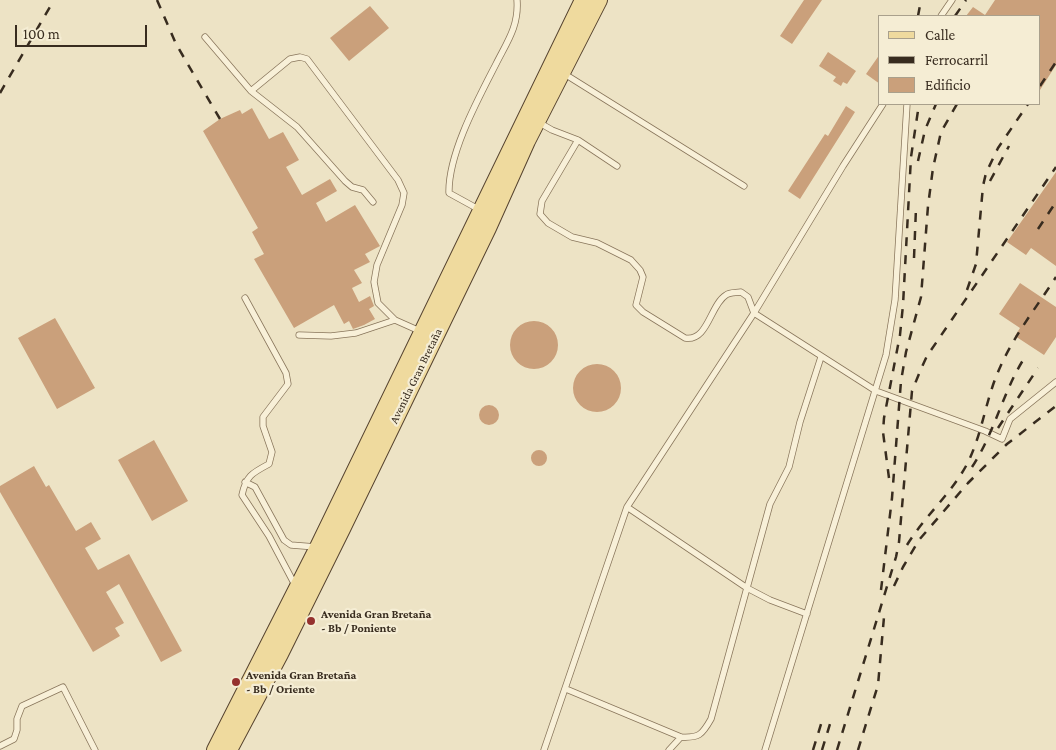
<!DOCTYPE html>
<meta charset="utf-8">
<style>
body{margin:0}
#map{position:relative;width:1056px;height:750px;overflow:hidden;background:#ede3c5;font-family:"Crimson Pro",serif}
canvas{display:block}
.legend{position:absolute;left:878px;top:15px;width:162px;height:90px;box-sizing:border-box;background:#f5edd4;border:1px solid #a9a08c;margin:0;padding:6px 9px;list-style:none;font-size:15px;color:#382c1f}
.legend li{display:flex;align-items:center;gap:10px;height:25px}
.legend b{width:25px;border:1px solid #a9a08c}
.scale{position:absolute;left:15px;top:25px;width:132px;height:22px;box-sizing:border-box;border:2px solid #382c1f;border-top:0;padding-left:6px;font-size:15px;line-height:18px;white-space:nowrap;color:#382c1f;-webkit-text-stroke:4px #f5edd4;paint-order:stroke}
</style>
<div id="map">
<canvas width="1056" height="750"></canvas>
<ul class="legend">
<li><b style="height:6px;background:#efda9e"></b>Calle</li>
<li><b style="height:6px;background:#382c1f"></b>Ferrocarril</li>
<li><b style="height:14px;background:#caa07b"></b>Edificio</li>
</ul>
<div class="scale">100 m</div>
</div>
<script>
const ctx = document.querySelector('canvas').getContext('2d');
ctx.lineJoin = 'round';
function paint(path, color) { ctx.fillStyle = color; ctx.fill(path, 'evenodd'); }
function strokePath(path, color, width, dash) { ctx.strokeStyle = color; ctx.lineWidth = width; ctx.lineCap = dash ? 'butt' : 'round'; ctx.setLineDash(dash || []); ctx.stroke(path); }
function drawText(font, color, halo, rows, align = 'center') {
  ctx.font = font + ' "Crimson Pro",serif'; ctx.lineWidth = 4.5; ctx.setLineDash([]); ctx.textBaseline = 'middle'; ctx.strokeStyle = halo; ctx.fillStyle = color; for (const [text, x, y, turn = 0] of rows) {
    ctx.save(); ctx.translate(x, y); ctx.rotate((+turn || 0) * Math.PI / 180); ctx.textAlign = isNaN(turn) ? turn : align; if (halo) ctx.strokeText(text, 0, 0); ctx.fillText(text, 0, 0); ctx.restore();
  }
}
const building = new Path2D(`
 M 804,0 L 822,0 L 792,44 L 780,36 Z
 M 995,0 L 1056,0 L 1056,65 L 1040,90 L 1040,16 L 966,16 L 973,7 L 985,15 Z
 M 370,6 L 389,28 L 349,61 L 330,38 Z
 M 828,52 L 856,71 L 847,84 L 843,82 L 841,86 L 833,81 L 836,77 L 819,66 Z
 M 880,54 L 880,84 L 866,74 Z
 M 846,106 L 855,112 L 800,199 L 788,191 L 825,134 L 828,136 Z
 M 252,108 L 269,139 L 283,132 L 299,160 L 286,167 L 302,195 L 330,179 L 337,191 L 316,203 L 326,222 L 355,205 L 380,246 L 365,254 L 370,262 L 354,270 L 362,283 L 352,288 L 359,302 L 370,296 L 374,306 L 369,309 L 375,319 L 364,325 L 353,329 L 349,321 L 344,324 L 334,305 L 294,328 L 254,259 L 264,254 L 252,232 L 258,228 L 203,131 L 220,119 L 240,110 L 242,114 Z
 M 1056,172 L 1056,266 L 1031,248 L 1026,255 L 1007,242 Z
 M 1020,283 L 1056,307 L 1056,337 L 1044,355 L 1015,336 L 1020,328 L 999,314 Z
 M 55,318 L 95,388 L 57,409 L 18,338 Z
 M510 345a24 24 0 1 1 48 0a24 24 0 1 1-48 0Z
 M573 388a24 24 0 1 1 48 0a24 24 0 1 1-48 0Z
 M479 415a10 10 0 1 1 20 0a10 10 0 1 1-20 0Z
 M 154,440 L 188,501 L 152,521 L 118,460 Z
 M531 458a8 8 0 1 1 16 0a8 8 0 1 1-16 0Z
 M 34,466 L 46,487 L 49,485 L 76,531 L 91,522 L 101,539 L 85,548 L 98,570 L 129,554 L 182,651 L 161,662 L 119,584 L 106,592 L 124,623 L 115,628 L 120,636 L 93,652 L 0,492 L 0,486 Z`);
const service = new Path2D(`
 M 941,16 L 952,0
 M 205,37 L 251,91 L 297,127 L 345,181 L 352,187 L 363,190 L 373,202
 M 563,73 L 744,186
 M 251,91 L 290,59 L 300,57 L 307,59 L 398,180 L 404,193 L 402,205 L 377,265 L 374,282 L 378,303 L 395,320 L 422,332
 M 538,122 L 552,130 L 578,140 L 617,166
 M 578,140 L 542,201 L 540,214 L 548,223 L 572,237 L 597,243 L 631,260 L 640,270 L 643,277 L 636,305 L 643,312 L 685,338 C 708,342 710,305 726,295 C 730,292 736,293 741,292 L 748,297 L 754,313 L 876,391 L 985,431 L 1002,439 L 1010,419 L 1056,382
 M 480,210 L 449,193 C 448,154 478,99 496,64 C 507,42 519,26 517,0
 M 245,298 L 286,373 L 288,384 L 263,417 L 263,426 L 272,452 L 269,464 C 252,473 246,476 242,495 L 269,536 L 295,585
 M 299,335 L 331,336 L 356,333 L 395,320
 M 245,482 L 255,487 L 284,540 L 291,545 L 316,547
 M 627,507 L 747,588 L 770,600 L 807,614
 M 566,689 L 681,737 C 699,738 702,735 711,719 L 770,504 L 789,467 L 800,422 L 821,357
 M 0,746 L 14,739 L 17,730 L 17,719 L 22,706 L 63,687 L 95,750
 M 544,750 L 627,507 L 754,313 L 843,166 L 883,104
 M 669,750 L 681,737
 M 765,750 L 886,355 L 895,300 L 907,104`);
const primary = new Path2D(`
 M 215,750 L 318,547 L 583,0
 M 229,750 L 280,654 L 342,529 L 488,228 L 527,141 L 599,0`);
const rail = new Path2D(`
 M 157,0 L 176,44 L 220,119
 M 918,16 L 921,0
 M 955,16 L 966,0
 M 1040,86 L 1056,62
 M 0,93 L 54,0
 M 918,161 L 925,130 L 936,104
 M 990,181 L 1009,146
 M 1038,229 L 1056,202
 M 914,258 L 916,208
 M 967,290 L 976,264 L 983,186 L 986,173 L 998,148 L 1028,104
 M 998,428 L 1038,368
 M 972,467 C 995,432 1003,391 1025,357
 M 889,478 L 883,432 L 884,418 L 900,335 L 903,305 L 911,157 L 919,104
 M 907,545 C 924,517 950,495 966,466 C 982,436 985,402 998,372 C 1012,338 1036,308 1056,277
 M 894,586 L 903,567 L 919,540 L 968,483 L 1007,444 L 1056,406
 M 881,590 L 892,498 L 901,381 L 906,352 L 921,297 L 928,206 L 933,168 L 941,132 L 957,104
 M 813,750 L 822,721
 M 822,750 L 830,724
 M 837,750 L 896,557 L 899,542 L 912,391 L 921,369 L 927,356 L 1056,167
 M 858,750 L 878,685 L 884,617`);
const markers = [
 [311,621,5,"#95312d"],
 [236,682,5,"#95312d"]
];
const streetNames = [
 ["Avenida Gran Bretaña",416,376,-64]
];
const poiNames = [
 ["Avenida Gran Bretaña",321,614],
 ["- Bb / Poniente",321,628],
 ["Avenida Gran Bretaña",246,675],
 ["- Bb / Oriente",246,689]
];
paint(building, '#caa07b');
strokePath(service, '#88755b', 7);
strokePath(primary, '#56432f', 18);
strokePath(service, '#f8f0d8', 5.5);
strokePath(primary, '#efda9e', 16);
strokePath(rail, '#382c1f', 2.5, [9, 9]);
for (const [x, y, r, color] of markers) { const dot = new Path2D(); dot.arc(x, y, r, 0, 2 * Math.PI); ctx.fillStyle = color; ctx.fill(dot); strokePath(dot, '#f5edd4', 2); }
drawText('12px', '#382c1f', '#f5edd4', streetNames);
drawText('bold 12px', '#382c1f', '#f5edd4', poiNames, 'left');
</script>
